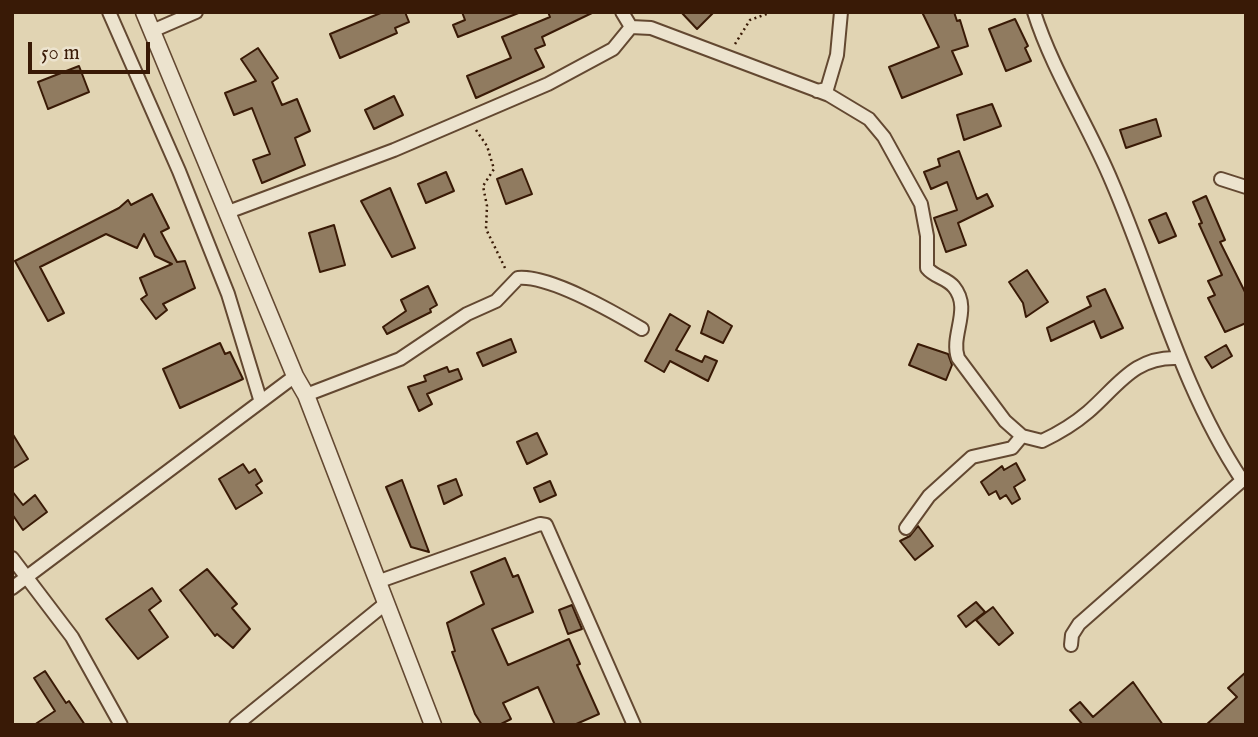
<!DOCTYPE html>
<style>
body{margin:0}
#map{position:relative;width:1258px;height:737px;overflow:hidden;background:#e1d4b3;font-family:"IM FELL English",serif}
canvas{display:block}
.frame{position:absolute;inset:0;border:14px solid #391a06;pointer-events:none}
.scale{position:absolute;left:28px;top:42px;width:122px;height:32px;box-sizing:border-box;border:4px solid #391a06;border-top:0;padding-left:9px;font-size:21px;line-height:24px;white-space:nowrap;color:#391a06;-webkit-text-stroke:5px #ece3ce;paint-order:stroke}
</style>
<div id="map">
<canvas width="1258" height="737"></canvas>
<div class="frame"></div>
<div class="scale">50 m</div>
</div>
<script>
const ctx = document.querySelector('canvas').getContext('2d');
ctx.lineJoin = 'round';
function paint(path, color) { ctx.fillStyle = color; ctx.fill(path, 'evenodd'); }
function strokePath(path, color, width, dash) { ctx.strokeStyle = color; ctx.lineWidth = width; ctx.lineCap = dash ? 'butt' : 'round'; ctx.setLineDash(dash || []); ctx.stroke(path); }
const building = new Path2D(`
 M 383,12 L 405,12 L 409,22 L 395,28 L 397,33 L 340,58 L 330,34 Z
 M 462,12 L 521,12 L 458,37 L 453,25 L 465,20 Z
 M 548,12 L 594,12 L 542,37 L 545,45 L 535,49 L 544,67 L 476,98 L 467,76 L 511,58 L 502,37 L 550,17 Z
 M 681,12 L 714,12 L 697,29 Z
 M 922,12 L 954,12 L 957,21 L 960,20 L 968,46 L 952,51 L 962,74 L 902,98 L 889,67 L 939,47 Z
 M 1015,19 L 1028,46 L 1025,48 L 1031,61 L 1006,71 L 989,29 Z
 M 258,48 L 278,78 L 272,82 L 282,105 L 297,99 L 310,131 L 295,138 L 305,165 L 262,183 L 253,160 L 270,154 L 252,108 L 234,115 L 225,93 L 256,81 L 241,59 Z
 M 79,66 L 89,92 L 48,109 L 38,82 Z
 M 394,96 L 403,115 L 374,129 L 365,110 Z
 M 992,104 L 1001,126 L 964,140 L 957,115 Z
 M 1156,119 L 1161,136 L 1126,148 L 1120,130 Z
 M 959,151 L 977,199 L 987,194 L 993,206 L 958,223 L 966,245 L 946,252 L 934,218 L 957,210 L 947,182 L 931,189 L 924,172 L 940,166 L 938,159 Z
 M 522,169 L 532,194 L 506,204 L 497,179 Z
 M 446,172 L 454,191 L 426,203 L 418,184 Z
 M 390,188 L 415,248 L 392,257 L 361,201 Z
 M 152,194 L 169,228 L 161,232 L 177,262 L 185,261 L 195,288 L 163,304 L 167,310 L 156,319 L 141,299 L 147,295 L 140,278 L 172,264 L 155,256 L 144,234 L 137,248 L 106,234 L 40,267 L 64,313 L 48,321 L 15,261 L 119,208 L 128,200 L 131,205 Z
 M 1206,196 L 1225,240 L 1220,242 L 1246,294 L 1246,323 L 1225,332 L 1208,298 L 1215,295 L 1208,281 L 1222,275 L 1199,224 L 1202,223 L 1193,202 Z
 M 1166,213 L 1176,236 L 1159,243 L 1149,220 Z
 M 334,225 L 345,265 L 320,272 L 309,233 Z
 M 1027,270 L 1048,302 L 1026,317 L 1023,303 L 1009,282 Z
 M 428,286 L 437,305 L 430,309 L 431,312 L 387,334 L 383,327 L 406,311 L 401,300 Z
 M 1105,289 L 1123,328 L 1101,338 L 1094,321 L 1051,341 L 1047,328 L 1091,306 L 1087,297 Z
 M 708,311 L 732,326 L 723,343 L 701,333 Z
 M 670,314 L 690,326 L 676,350 L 702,362 L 705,356 L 717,361 L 708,381 L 670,361 L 664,372 L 645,361 Z
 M 511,339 L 516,352 L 483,366 L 477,353 Z
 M 220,343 L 225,354 L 230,352 L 243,379 L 180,408 L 163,369 Z
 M 918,344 L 948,354 L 952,365 L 946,380 L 909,365 Z
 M 1226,345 L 1232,356 L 1212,368 L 1205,357 Z
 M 447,367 L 449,372 L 458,369 L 462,379 L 427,394 L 432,404 L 419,411 L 408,387 L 426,381 L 424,376 Z
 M 12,433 L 28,459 L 12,469 Z
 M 537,433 L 547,454 L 527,464 L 517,442 Z
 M 1016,463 L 1025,480 L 1014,487 L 1020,499 L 1012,504 L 1006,495 L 1000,499 L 996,491 L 989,495 L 981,482 L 1002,466 L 1004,470 Z
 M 243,464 L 249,473 L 255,469 L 262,481 L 256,485 L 262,493 L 236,509 L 219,479 Z
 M 456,479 L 462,495 L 444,504 L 438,486 Z
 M 402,480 L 429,552 L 411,547 L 386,487 Z
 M 550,481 L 556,495 L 540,502 L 534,488 Z
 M 12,491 L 23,505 L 35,495 L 47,512 L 23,530 L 12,514 Z
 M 918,526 L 933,546 L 915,560 L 900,541 L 910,536 Z
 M 505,558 L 513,577 L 518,575 L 533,612 L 492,629 L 508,665 L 569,639 L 580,664 L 577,665 L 599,714 L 574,725 L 555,725 L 538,687 L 503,703 L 511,719 L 499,725 L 482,725 L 475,714 L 452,652 L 455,651 L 447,623 L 484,604 L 471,572 Z
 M 207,569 L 237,604 L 232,608 L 250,629 L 233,648 L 217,634 L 215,636 L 180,590 Z
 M 152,588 L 161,601 L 149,610 L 168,637 L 138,659 L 106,619 Z
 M 976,602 L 985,612 L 966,627 L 958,616 Z
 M 572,605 L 582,629 L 568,634 L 559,610 Z
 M 993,607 L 1013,633 L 999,645 L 976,620 Z
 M 45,671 L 66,703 L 69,701 L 85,725 L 34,725 L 55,711 L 34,678 Z
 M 1246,672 L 1246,725 L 1206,725 L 1237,697 L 1228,688 Z
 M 1133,682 L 1163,725 L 1083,725 L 1070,710 L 1080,702 L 1093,717 Z`);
const path = new Path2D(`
 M 735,44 L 750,20 L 772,12
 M 476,130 L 487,146 L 494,169 L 483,186 L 487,206 L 486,229 L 506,270`);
const minor = new Path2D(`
 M 109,12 L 179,171 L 228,294 L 260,399
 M 622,12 L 631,27
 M 1034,12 C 1053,72 1088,124 1112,182 C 1155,282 1181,388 1242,480
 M 152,31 L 196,12
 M 817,91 L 827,89 L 837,55 L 841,12
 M 1221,179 L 1246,187
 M 228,212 L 394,150 L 548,84 L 613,49 L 631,27 L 651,28 L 829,95 L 869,119 L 884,137 L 921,204 L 927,236 L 927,268 C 934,277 947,278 954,287 C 972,309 950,335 958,358 L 1005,421 L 1022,436
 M 306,395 L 400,359 L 467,314 L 496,301 L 518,278 C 550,275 615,313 642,329
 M 906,528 L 929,496 L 972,457 L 1012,448 L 1022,436 L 1042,441 C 1059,433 1074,424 1088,412 C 1118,386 1134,356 1178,358
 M 12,558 L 72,637 L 121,725
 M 377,582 L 540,524 L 546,525 L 634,725
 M 12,588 L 295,376
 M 1071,645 L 1072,635 L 1079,624 L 1246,477
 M 236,725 L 385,604`);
const tertiary = new Path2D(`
 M 144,12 L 295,376 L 306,395 L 433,725`);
paint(building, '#907b60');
strokePath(building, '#391a06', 2);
strokePath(minor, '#634831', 16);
strokePath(tertiary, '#634831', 19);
strokePath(path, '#391a06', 2.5, [2, 3.5]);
strokePath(minor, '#ece3ce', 12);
strokePath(tertiary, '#ece3ce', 16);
</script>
